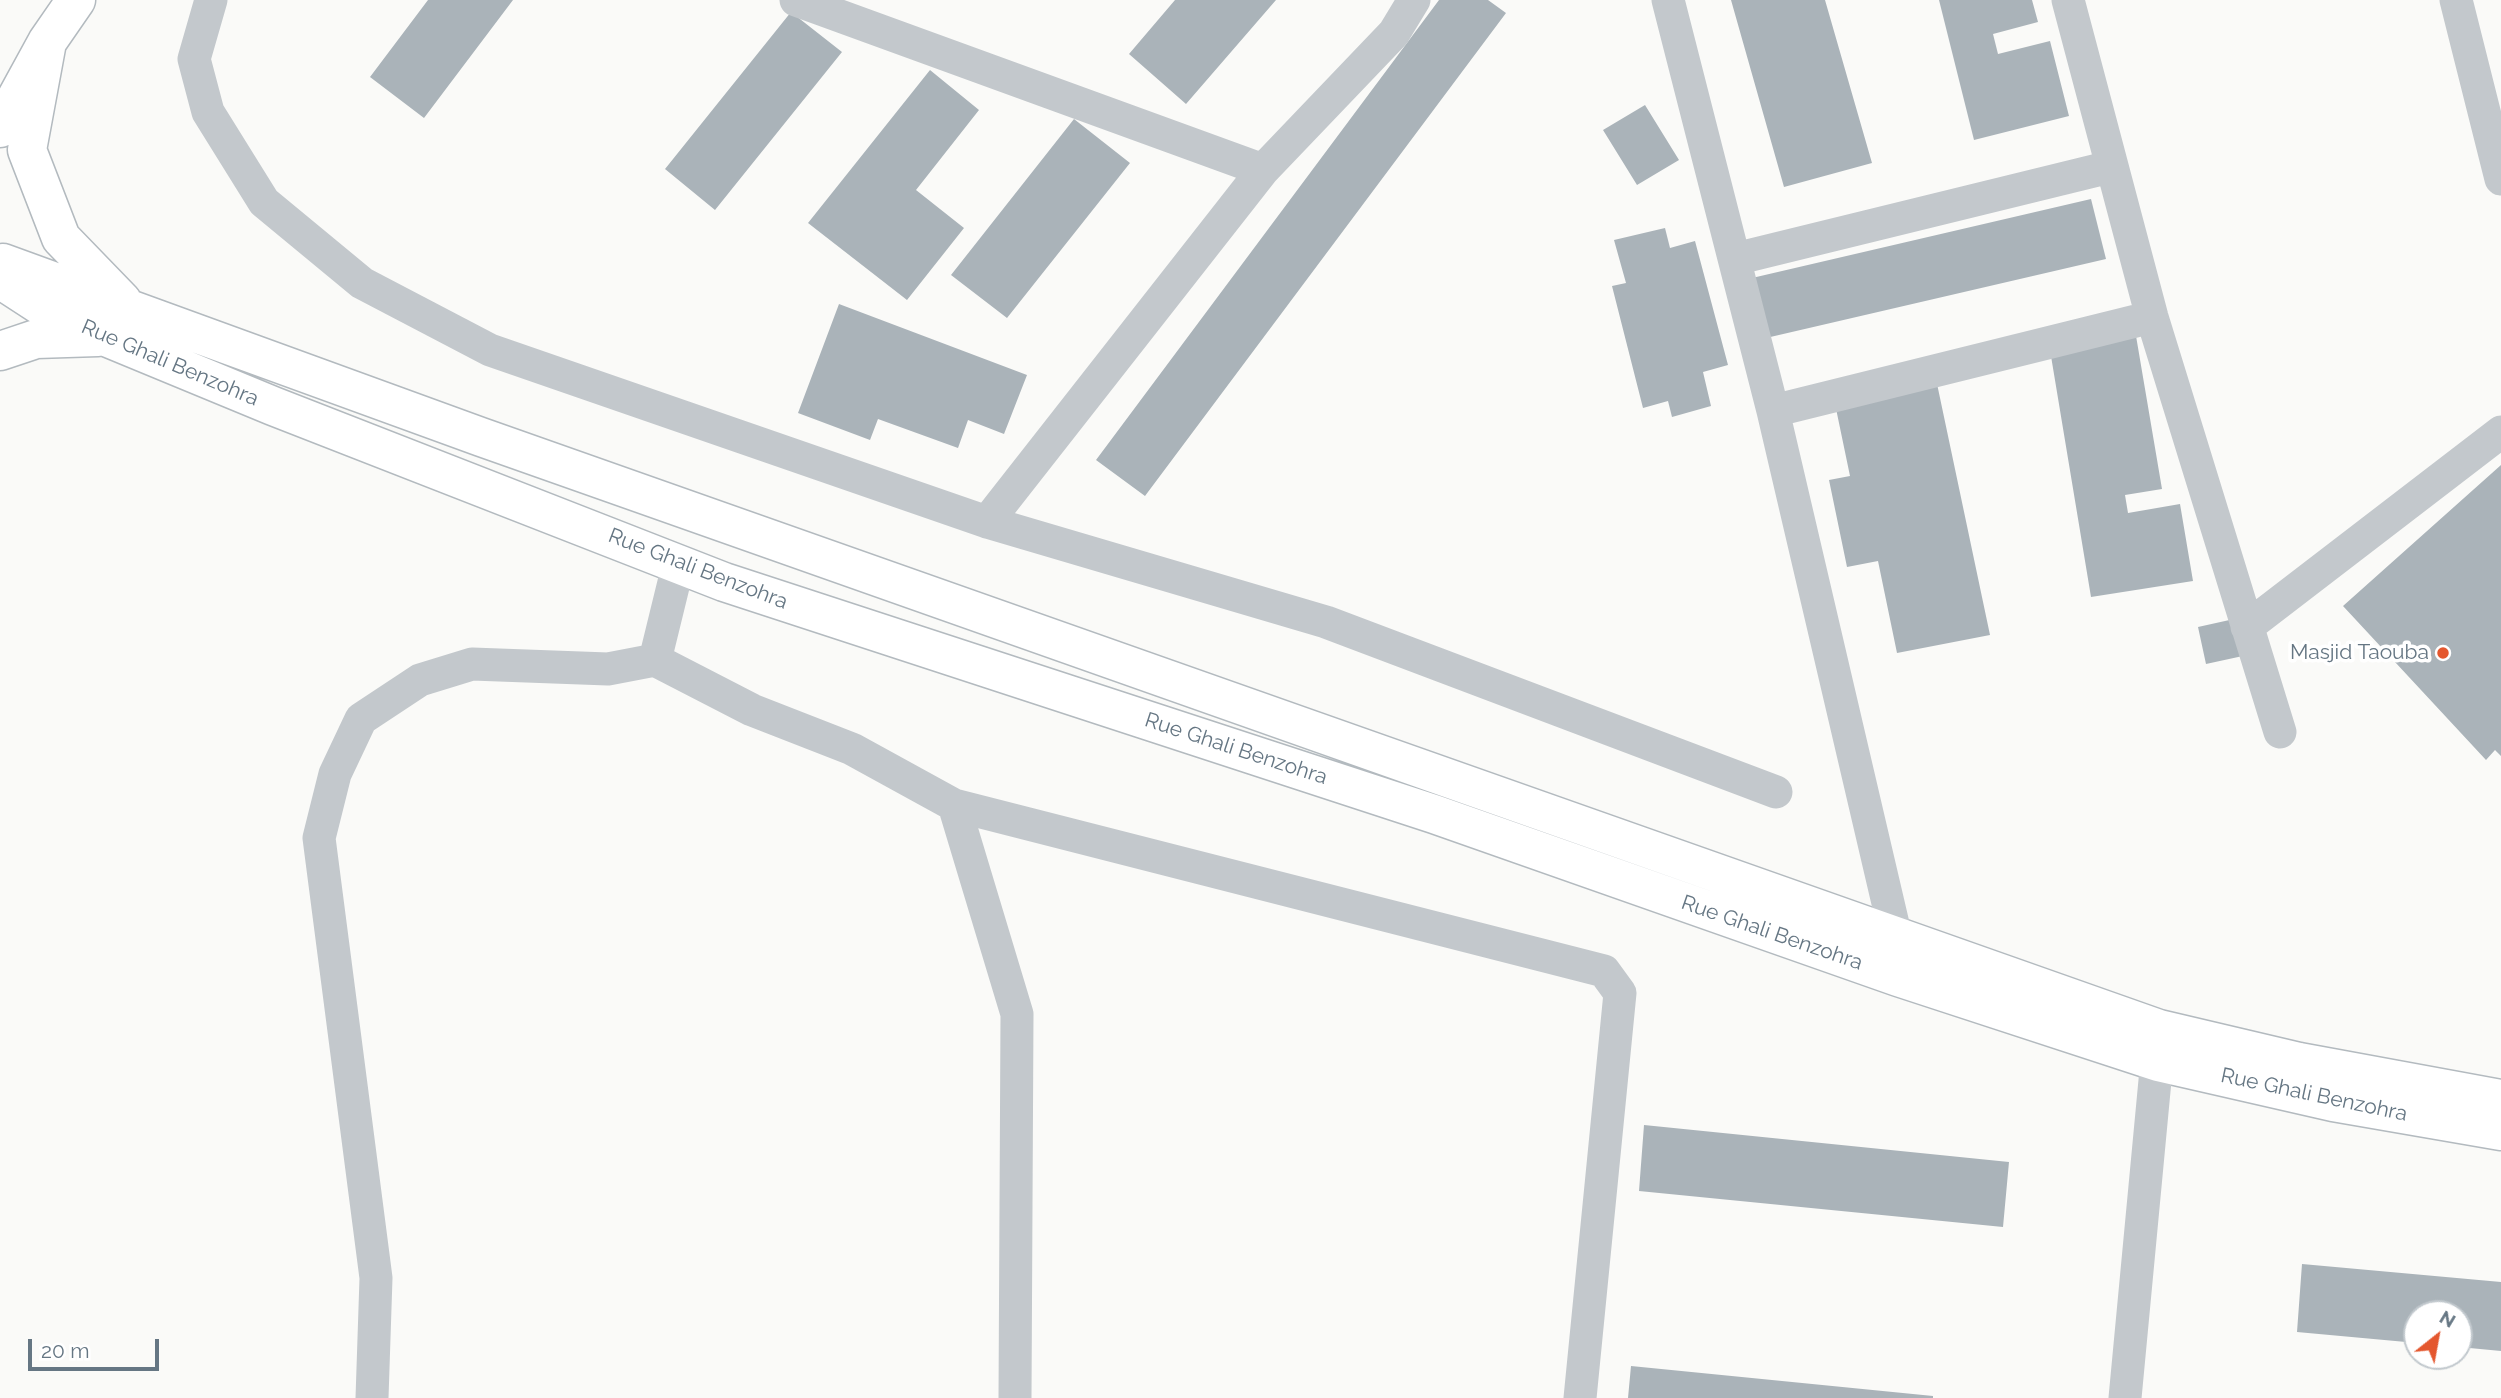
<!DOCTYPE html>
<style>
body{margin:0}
#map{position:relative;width:2501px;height:1398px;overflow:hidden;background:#fafaf8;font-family:Raleway,sans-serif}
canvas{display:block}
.north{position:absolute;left:2403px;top:1300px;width:70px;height:70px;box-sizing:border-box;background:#fff;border:2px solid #c1c8cd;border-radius:50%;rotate:31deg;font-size:19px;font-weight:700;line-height:28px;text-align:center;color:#657683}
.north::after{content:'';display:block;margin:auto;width:24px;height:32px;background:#e4572e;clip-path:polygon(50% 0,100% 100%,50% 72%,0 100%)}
.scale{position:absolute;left:28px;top:1339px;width:131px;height:32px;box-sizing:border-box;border:4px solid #657683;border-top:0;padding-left:9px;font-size:21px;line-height:24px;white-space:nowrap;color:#657683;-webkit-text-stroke:5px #fff;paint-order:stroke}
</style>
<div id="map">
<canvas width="2501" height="1398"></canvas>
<div class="north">N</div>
<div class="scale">20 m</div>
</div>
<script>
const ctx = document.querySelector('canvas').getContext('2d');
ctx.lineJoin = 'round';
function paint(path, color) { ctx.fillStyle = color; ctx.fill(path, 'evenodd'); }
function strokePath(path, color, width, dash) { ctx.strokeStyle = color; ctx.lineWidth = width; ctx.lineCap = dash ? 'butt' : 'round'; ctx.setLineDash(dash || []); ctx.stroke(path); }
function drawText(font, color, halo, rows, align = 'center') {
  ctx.font = font + ' Raleway,sans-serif'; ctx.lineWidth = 7; ctx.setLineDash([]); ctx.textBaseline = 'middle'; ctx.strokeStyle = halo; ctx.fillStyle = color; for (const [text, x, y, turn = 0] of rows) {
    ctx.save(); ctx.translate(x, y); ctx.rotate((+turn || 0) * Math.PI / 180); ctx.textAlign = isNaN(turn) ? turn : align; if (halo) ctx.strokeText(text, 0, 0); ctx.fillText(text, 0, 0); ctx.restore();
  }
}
const building = new Path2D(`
 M 428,0 L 513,0 L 424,118 L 370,77 Z
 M 1175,0 L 1276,0 L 1186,104 L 1129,54 Z
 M 1439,0 L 1488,0 L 1506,13 L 1145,496 L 1096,460 Z
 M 1731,0 L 1825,0 L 1872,163 L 1784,187 Z
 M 1939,0 L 2032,0 L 2038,22 L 1993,34 L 1998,54 L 2050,41 L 2069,116 L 1974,140 Z
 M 791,12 L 842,52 L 715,210 L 665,169 Z
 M 930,70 L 979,110 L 916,190 L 964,228 L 907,300 L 808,223 Z
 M 1645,105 L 1679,160 L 1637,185 L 1603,130 Z
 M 1074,119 L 1130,163 L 1007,318 L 951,275 Z
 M 2091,199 L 2106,259 L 1766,338 L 1752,278 Z
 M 1665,228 L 1670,248 L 1695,241 L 1728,365 L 1703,372 L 1711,406 L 1672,417 L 1668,401 L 1643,408 L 1612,286 L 1626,283 L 1614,240 Z
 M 839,304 L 1027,375 L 1004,434 L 968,420 L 958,448 L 878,419 L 870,440 L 798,413 Z
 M 2135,330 L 2162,489 L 2125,495 L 2128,513 L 2180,504 L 2193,581 L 2091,597 L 2049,344 Z
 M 1936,379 L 1990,635 L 1897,653 L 1878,561 L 1847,567 L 1829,480 L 1850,476 L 1834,399 Z
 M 2501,465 L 2501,756 L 2495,750 L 2486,760 L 2343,606 Z
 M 2243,617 L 2252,654 L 2206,664 L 2198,627 Z
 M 1644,1125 L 2009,1162 L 2003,1227 L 1639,1191 Z
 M 2302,1264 L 2501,1282 L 2501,1351 L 2459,1347 L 2459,1314 L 2417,1314 L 2417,1343 L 2297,1332 Z
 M 1631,1366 L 1933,1396 L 1933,1398 L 1628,1398 Z`);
const street = new Path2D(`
 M 211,0 L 194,59 L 208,112 L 264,202 L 362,283 L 490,350 L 987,522 L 1326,622 L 1776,792
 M 796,0 L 1263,170
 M 1668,0 L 1773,411 L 1896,937 L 1897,957
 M 2068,0 L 2152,317 L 2280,732
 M 2456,0 L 2501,179
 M 1735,259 L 2110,167
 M 1773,411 L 2152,317
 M 987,522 L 1263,170 L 1394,33 L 1414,0
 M 679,562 L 655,660 L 752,710 L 852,749 L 954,805 L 1017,1014 L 1015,1398
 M 2247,627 L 2501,432
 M 954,805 L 1604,971 L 1620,993 L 1580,1398
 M 372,1398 L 376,1278 L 319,838 L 335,774 L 361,719 L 420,680 L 472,664 L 608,669 L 655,660
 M 2125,1398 L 2159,1038`);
const secondary = new Path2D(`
 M 47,42 L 27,150 L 61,238 L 122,301
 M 0,128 L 47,42 L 76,0
 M 3,263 L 481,437 L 2159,1029 L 2299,1062 L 2501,1099
 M 0,279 L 60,318 L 273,406 L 724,582 L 1434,814 L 1898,977 L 2158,1062 L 2333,1102 L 2501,1131
 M 0,351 L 36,339 L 98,337`);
const markers = [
 [2443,653,7,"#e4572e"]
];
const streetNames = [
 ["Rue Ghali Benzohra",170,363,23],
 ["Rue Ghali Benzohra",698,569,21],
 ["Rue Ghali Benzohra",1236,749,18],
 ["Rue Ghali Benzohra",1772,933,19],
 ["Rue Ghali Benzohra",2314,1095,12]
];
const poiNames = [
 ["Masjid Taouba",2429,653]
];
paint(building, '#aab3b9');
strokePath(secondary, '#b3babf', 41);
strokePath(street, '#c3c8cc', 33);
strokePath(secondary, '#fff', 38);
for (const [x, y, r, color] of markers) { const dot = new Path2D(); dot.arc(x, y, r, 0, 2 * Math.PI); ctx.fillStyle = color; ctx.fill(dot); strokePath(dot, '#fff', 2.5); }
drawText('21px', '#657683', '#fff', streetNames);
drawText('21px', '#657683', '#fff', poiNames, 'right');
</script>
